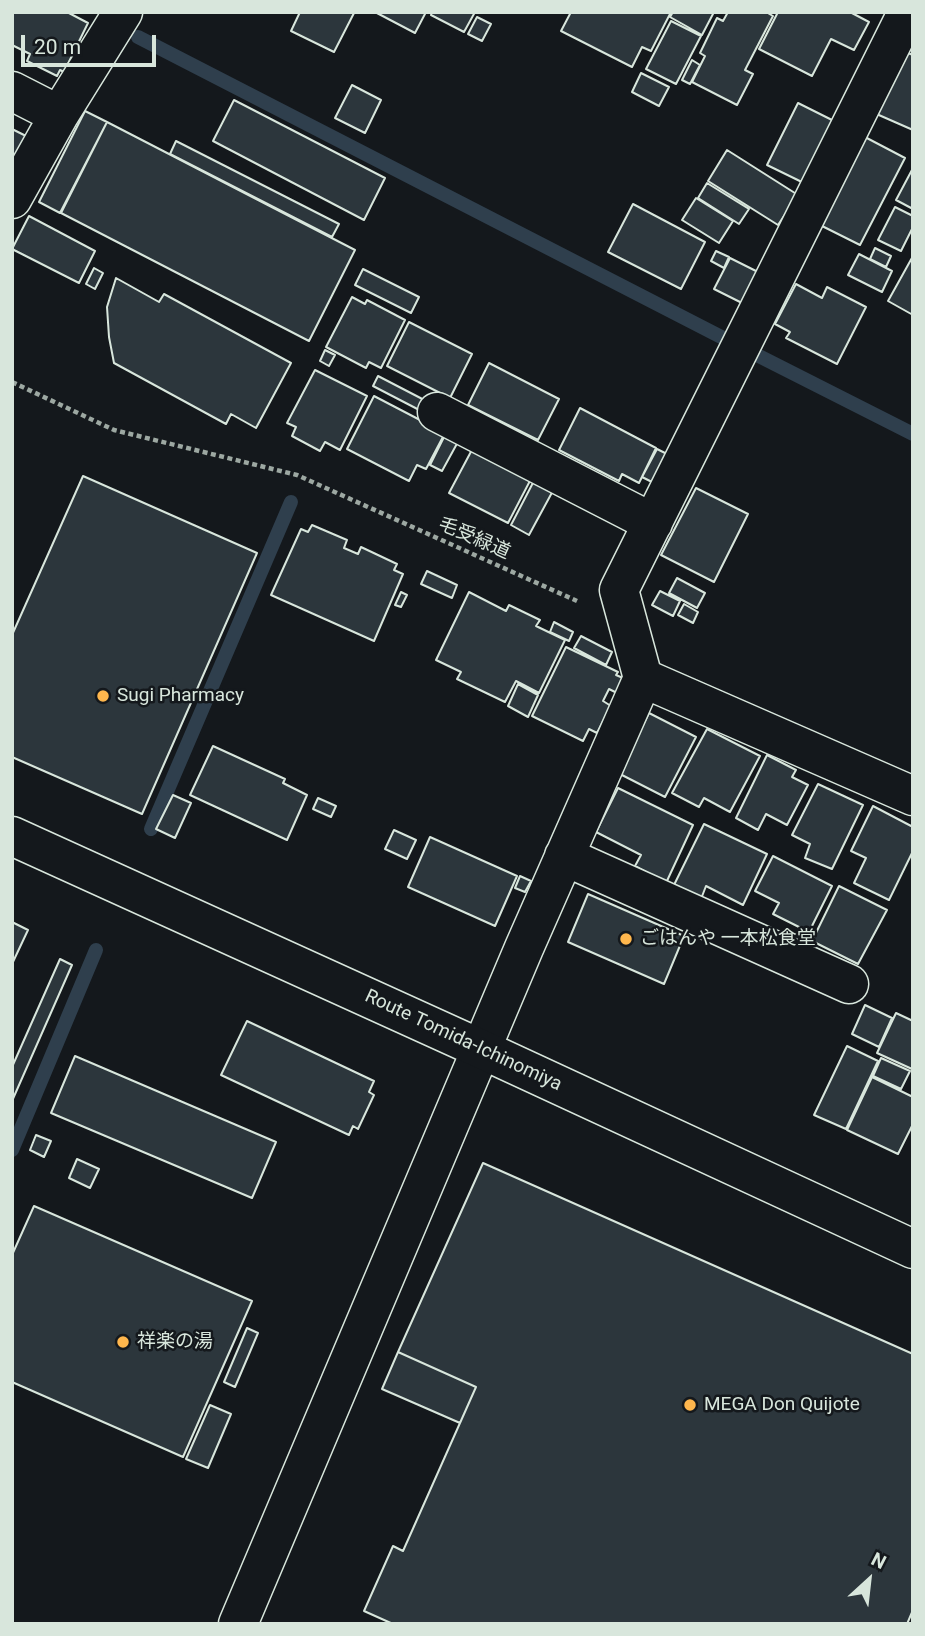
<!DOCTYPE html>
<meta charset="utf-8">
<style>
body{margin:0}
#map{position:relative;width:925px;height:1636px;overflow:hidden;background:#14181c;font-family:Roboto,sans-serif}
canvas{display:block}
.frame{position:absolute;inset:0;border:14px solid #d8e6dc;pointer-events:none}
.north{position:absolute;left:834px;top:1545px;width:70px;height:70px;-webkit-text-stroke:5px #14181c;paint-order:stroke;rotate:27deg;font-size:19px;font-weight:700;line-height:28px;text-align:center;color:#d8e6dc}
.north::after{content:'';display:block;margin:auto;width:24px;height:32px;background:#d8e6dc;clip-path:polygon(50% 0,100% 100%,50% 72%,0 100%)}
.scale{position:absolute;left:21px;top:35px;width:135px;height:32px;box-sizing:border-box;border:4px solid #d8e6dc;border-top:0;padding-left:9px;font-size:21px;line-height:24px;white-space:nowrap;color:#d8e6dc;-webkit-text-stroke:5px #14181c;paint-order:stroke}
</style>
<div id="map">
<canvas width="925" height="1636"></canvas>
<div class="frame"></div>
<div class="north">N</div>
<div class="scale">20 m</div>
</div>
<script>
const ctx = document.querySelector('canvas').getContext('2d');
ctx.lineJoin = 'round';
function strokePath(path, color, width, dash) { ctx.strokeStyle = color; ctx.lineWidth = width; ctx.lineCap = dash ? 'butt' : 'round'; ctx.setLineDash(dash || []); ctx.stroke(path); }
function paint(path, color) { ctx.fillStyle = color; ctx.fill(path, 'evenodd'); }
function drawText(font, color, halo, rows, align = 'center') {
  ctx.font = font + ' Roboto,"Noto Sans JP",sans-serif'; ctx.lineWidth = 5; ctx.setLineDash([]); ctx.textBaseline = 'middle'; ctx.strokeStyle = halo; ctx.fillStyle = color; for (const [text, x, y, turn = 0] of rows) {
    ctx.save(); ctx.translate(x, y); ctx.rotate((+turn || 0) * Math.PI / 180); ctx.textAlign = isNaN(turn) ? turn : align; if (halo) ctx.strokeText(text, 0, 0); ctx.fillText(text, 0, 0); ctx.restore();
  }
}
const stream = new Path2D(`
 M 138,37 L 731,342
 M 749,351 L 913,434
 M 151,829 L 291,502
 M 12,1150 L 96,950`);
const building = new Path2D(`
 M 12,12 L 67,12 L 88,23 L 64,72 L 60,70 L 57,76 L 27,61 L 30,54 L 12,45 Z
 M 300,12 L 353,12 L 354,13 L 334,52 L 291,31 Z
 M 375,12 L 426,12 L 415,33 Z
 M 432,12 L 475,12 L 464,32 L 431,15 Z
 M 571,12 L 671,12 L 651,51 L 642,47 L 632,67 L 561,31 Z
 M 673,12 L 714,12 L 702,35 L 670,17 Z
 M 728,12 L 766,12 L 773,16 L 745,70 L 753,74 L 737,105 L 692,82 L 705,56 L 700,53 L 717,18 L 723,21 Z
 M 778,12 L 850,12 L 869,22 L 854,50 L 831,39 L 812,76 L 759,49 Z
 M 477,17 L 491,24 L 482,41 L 468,34 Z
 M 671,21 L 701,36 L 676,84 L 646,69 Z
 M 900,50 L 913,55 L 913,130 L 872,112 Z
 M 692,60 L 700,65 L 690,84 L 682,80 Z
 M 641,73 L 669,87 L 659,106 L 632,92 Z
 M 352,85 L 381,100 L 365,133 L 335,118 Z
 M 234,100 L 385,178 L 364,220 L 213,141 Z
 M 798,103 L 842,125 L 810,186 L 767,165 Z
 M 85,111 L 107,122 L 60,213 L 39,202 Z
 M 107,122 L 355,250 L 309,341 L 61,213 Z
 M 12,129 L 28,137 L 12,168 Z
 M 863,136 L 905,158 L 860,245 L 818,224 Z
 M 176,141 L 339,224 L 332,237 L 170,154 Z
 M 727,150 L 798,195 L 778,225 L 708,181 Z
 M 913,168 L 913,209 L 896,200 Z
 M 707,183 L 749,209 L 739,224 L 698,198 Z
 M 696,198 L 733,221 L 719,243 L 682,220 Z
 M 633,204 L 705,242 L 681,289 L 608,252 Z
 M 895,207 L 913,216 L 913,227 L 901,251 L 878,240 Z
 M 29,216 L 95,251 L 79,283 L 12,249 Z
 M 875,248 L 891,256 L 886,267 L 870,259 Z
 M 716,251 L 729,257 L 724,268 L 711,261 Z
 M 859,254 L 892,271 L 882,292 L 848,275 Z
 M 913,256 L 913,315 L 888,301 Z
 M 730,258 L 760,273 L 744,304 L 714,289 Z
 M 94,268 L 103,273 L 95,289 L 86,284 Z
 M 363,269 L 419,297 L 411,313 L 355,285 Z
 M 116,278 L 159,302 L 164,294 L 291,363 L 256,428 L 231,414 L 226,424 L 114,363 L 109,337 L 107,307 Z
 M 796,284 L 822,298 L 827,287 L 866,307 L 837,364 L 786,338 L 790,332 L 775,324 Z
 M 352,297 L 365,304 L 367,300 L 405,320 L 381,368 L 369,362 L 366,368 L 326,347 Z
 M 409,322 L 472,354 L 450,398 L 387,366 Z
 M 325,350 L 335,355 L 329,366 L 320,361 Z
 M 489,363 L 559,399 L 538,440 L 468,405 Z
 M 315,370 L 367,396 L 340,450 L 325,442 L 320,451 L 292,436 L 296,427 L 287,423 Z
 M 378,376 L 432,404 L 427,414 L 373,386 Z
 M 374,396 L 445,433 L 426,469 L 417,465 L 409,481 L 347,449 Z
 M 580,408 L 656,448 L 639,483 L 622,474 L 619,481 L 559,450 Z
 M 446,433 L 459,440 L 442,471 L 430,465 Z
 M 474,446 L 532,477 L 508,523 L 449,493 Z
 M 657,449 L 669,455 L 654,483 L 642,477 Z
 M 83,476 L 257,553 L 142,814 L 12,757 L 12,635 Z
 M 536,477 L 555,487 L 529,535 L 511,525 Z
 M 696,488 L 748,514 L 714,582 L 661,555 Z
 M 312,525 L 347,540 L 344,548 L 358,554 L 361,547 L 397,564 L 394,570 L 403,574 L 374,641 L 271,595 L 301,529 L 308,532 Z
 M 427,571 L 457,585 L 452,598 L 421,584 Z
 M 677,578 L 705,593 L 697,608 L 669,593 Z
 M 660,591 L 680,601 L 673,616 L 652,605 Z
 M 401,592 L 407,595 L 401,607 L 395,605 Z
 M 469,592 L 506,611 L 509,605 L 540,620 L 536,626 L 565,640 L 539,693 L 516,681 L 505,702 L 457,679 L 461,672 L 436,660 Z
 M 684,604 L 698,612 L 693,623 L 678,615 Z
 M 554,622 L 573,632 L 569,641 L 550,632 Z
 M 581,636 L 612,652 L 606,665 L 574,648 Z
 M 566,647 L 618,672 L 616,675 L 623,678 L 617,693 L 609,689 L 603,701 L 611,706 L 597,733 L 589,729 L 583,741 L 532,716 Z
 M 518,684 L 538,695 L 528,717 L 508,706 Z
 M 649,713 L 696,737 L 665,797 L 618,773 Z
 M 707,729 L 760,756 L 730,812 L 704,798 L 699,807 L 672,793 Z
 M 213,746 L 285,779 L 283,783 L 307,795 L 287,840 L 190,795 Z
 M 767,755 L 796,770 L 792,777 L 808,785 L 787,825 L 766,814 L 758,830 L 736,818 Z
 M 818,784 L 863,805 L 832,869 L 805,858 L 810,844 L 792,835 Z
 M 618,788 L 693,825 L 666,883 L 635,866 L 641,855 L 596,832 Z
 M 173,795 L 191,803 L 175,838 L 156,829 Z
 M 318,798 L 336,806 L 331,817 L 313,809 Z
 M 873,806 L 913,827 L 913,851 L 889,900 L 854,883 L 866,858 L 851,851 Z
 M 704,824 L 767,854 L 743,905 L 706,886 L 701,899 L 673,887 Z
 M 394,830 L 416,840 L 407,859 L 385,849 Z
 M 430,837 L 517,876 L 495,926 L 408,887 Z
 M 773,856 L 832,886 L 809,932 L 773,914 L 779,903 L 755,891 Z
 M 520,876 L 531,881 L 525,892 L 515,888 Z
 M 839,886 L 887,910 L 858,964 L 812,941 Z
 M 588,894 L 684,936 L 664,984 L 568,942 Z
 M 12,922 L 28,930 L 12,964 Z
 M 60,959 L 72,965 L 12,1101 L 12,1067 Z
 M 865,1005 L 892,1018 L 879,1047 L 852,1034 Z
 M 896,1013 L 913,1021 L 912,1069 L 877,1053 Z
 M 247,1021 L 374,1081 L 369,1092 L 374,1095 L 358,1129 L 353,1126 L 349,1135 L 221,1075 Z
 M 847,1046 L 878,1061 L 846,1129 L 814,1115 Z
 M 75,1056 L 276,1142 L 252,1198 L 51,1113 Z
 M 881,1058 L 910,1071 L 901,1089 L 873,1076 Z
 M 872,1077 L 913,1097 L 913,1124 L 898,1154 L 847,1130 Z
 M 36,1135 L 51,1141 L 44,1157 L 30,1150 Z
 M 77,1159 L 99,1169 L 90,1188 L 69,1178 Z
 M 483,1163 L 913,1354 L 913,1610 L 907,1624 L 393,1624 L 364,1611 L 393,1546 L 403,1551 L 476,1387 L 398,1352 Z
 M 34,1206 L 252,1301 L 183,1457 L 12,1382 L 12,1255 Z
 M 247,1328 L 258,1333 L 235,1387 L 224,1382 Z
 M 398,1352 L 476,1387 L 460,1423 L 382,1389 Z
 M 210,1405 L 231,1414 L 208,1468 L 186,1459 Z`);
const path = new Path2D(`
 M 12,382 L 114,430 L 297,475 L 577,601`);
const minor = new Path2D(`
 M 12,91 L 59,115
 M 12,199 L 59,115 L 123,12
 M 437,412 L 653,523
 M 643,678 L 619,590 L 903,21
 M 643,678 L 913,796
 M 564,856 L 849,984
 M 238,1624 L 524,948 L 643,678`);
const major = new Path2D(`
 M 12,836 L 481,1049 L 913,1249`);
const markers = [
 [103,696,7,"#ffb74d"],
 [626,939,7,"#ffb74d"],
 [123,1342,7,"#ffb74d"],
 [690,1405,7,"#ffb74d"]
];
const streetNames = [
 ["毛受緑道",474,539,24],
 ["Route Tomida-Ichinomiya",463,1041,25]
];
const poiNames = [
 ["Sugi Pharmacy",117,696],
 ["ごはんや 一本松食堂",640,939],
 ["祥楽の湯",137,1342],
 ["MEGA Don Quijote",704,1405]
];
strokePath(stream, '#2f3f4d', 14);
paint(building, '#2c363c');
strokePath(building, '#d8e6dc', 2);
strokePath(minor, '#d8e6dc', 41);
strokePath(major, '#d8e6dc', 41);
strokePath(path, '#9da8a2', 4.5, [5, 3.5]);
strokePath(minor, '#14181c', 38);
strokePath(major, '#14181c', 38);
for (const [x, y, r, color] of markers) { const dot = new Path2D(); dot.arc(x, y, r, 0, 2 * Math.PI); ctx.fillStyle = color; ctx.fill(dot); strokePath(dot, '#14181c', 2.5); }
drawText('19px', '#d8e6dc', '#14181c', streetNames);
drawText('19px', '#d8e6dc', '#14181c', poiNames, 'left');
</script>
